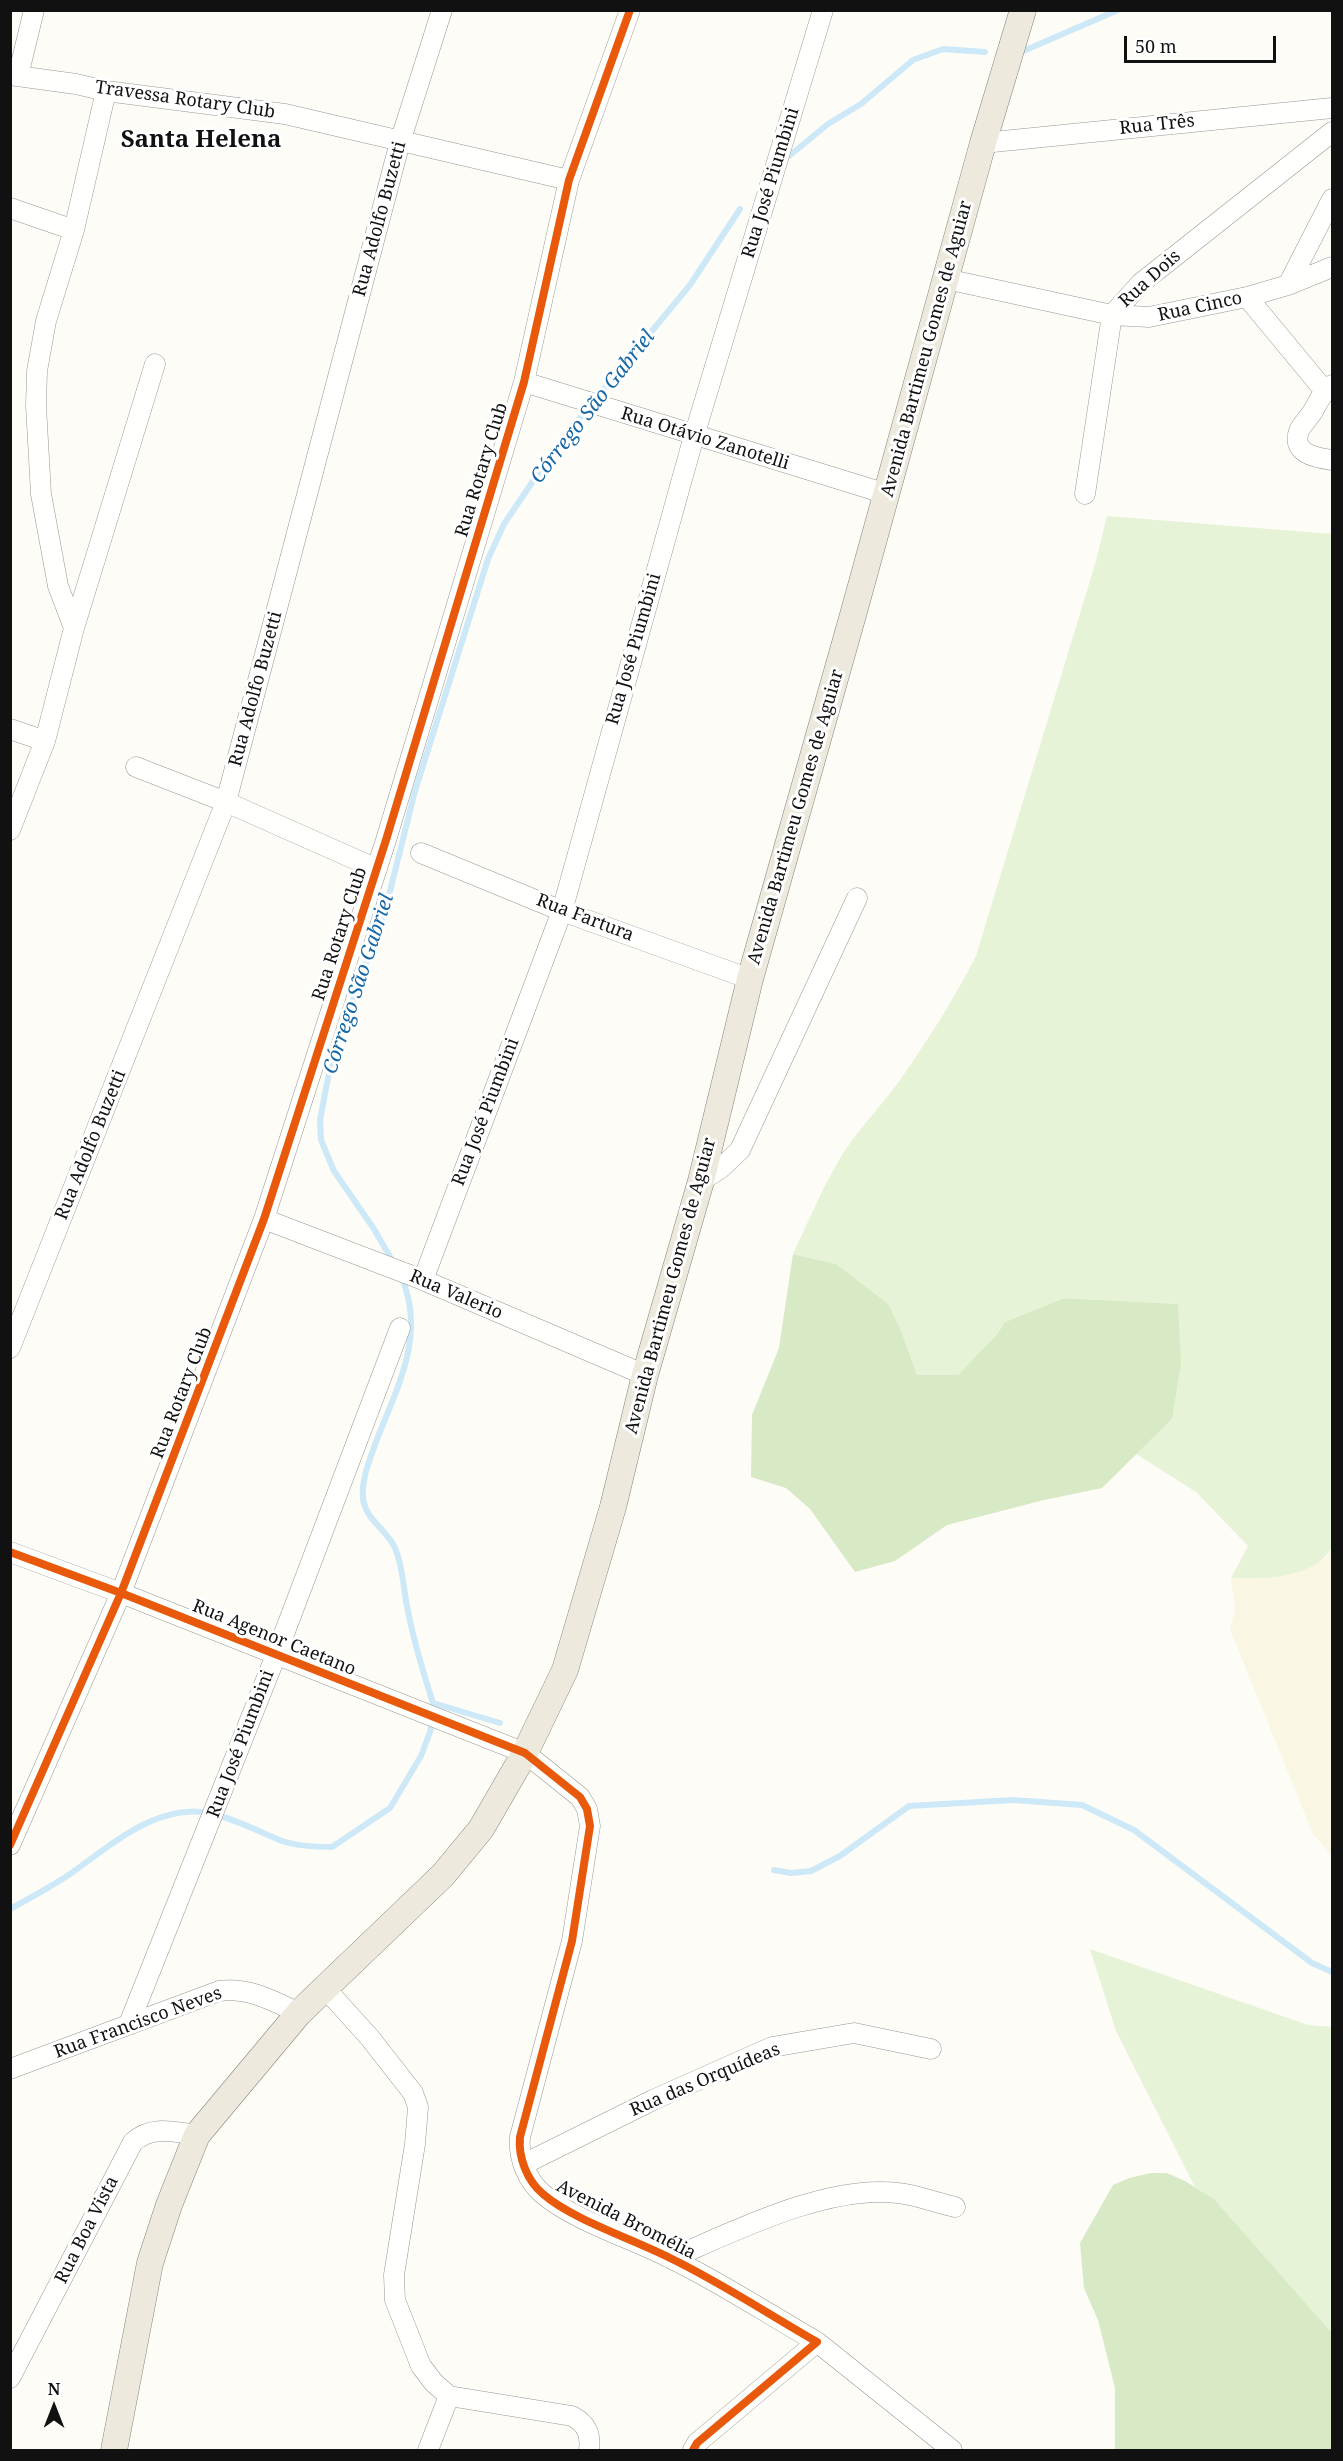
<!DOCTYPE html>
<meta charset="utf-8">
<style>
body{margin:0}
#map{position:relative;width:1343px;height:2461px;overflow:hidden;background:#fdfcf7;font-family:"Noto Serif",serif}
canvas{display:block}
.frame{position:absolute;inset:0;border:12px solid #111;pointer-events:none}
.north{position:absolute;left:24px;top:2377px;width:60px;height:60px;-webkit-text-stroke:4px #fff;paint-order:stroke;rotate:0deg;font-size:16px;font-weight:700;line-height:24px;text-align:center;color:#111}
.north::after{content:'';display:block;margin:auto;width:21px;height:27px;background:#111;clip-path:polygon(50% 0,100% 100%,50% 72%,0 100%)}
.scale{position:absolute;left:1124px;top:36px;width:152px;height:27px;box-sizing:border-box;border:3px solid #111;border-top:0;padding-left:8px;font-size:18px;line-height:21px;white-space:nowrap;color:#111;-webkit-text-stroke:4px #fff;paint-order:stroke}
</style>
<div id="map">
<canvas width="1343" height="2461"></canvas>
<div class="frame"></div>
<div class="north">N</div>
<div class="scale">50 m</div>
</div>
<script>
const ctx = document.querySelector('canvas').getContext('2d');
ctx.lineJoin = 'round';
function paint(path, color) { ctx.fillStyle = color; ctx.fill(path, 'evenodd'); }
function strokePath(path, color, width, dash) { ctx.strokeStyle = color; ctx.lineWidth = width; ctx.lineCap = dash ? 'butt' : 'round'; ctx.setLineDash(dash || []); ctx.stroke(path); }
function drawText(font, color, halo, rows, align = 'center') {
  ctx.font = font + ' "Noto Serif",serif'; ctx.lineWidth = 6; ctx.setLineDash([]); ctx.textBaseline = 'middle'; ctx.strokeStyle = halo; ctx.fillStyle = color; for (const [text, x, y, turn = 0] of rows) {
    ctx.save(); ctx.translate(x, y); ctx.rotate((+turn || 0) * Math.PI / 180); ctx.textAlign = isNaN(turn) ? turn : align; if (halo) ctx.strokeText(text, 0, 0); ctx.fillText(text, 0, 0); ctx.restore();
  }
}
const farmland = new Path2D(`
 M 1332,1547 L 1332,1856 L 1313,1834 L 1230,1629 L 1235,1610 L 1231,1578 L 1326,1558 Z`);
const green = new Path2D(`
 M 1107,516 L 1332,534 L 1332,1547 C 1314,1579 1265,1579 1231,1578 L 1248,1546 L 1196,1492 L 1136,1454 L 1172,1419 L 1178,1304 L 1064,1298 L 1005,1322 L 998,1333 L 958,1375 L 917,1375 L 902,1333 L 836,1264 L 793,1254 C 809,1220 824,1184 844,1152 C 861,1126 882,1105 900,1080 C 928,1040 954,999 976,956 L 1096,561 Z
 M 1090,1949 L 1308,2025 L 1332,2027 L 1332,2333 L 1214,2199 L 1195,2187 L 1116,2031 Z`);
const forest = new Path2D(`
 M 793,1254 L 836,1264 L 888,1304 L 902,1333 L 917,1375 L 958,1375 L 998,1333 L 1005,1322 L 1064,1298 L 1178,1304 L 1181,1363 L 1172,1419 L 1102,1488 L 1044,1500 L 947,1525 L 895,1561 L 855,1572 L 810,1509 L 786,1488 L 751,1477 L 752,1415 L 779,1348 Z
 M 1151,2173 L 1167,2173 L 1185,2181 L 1214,2199 L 1332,2333 L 1332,2450 L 1115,2450 L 1115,2388 L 1098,2320 L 1084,2288 L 1080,2243 L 1113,2185 L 1129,2178 Z`);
const stream = new Path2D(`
 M 1021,52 L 1118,10
 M 789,156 L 828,124 L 861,104 L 913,60 L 943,49 L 985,52
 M 393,1262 L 374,1229 L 334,1171 L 321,1140 L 320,1120 L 331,1062 L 386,907 L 415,791 L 488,559 L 504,524 L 556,447 L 690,285 L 740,209
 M 433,1703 L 500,1723
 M 774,1870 L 791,1873 L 811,1871 L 840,1856 L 909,1806 L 1013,1800 L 1082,1805 L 1134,1830 L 1312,1963 L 1332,1972
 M 10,1909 C 30,1898 51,1887 70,1874 C 110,1846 160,1800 213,1814 C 238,1820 259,1832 282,1841 C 297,1846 316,1847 332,1847 L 390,1808 L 421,1756 L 430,1732 L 434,1714 L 433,1703 C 423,1672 413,1639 407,1606 C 403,1587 403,1566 395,1548 C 387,1530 366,1520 363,1499 C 361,1480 370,1459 376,1442 C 397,1387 427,1335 401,1276`);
const minor = new Path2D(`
 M 10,75 L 76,84 L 106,91 L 285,114 L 569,180
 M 18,76 L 34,10
 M 983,143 L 1332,108
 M 10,208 L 74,230
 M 946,279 L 1112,315 L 1149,317 L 1247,297 L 1288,285 L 1332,199
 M 1288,285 L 1332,267
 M 1247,297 L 1324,390
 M 524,382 L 887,494
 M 1332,385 C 1322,392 1319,401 1313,411 C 1309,418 1302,424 1299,431 C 1291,454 1317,458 1332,460
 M 1085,494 L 1112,315 L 1141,283 L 1332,132
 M 74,628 L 58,586 L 41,494 L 36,406 L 37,371 L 46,321 L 74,230 L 106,91
 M 10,729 L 45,741
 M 136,767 L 226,802 L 377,869
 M 10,830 L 45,741 L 74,628 L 155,364
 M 421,853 L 562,911 L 750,979
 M 701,1181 L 721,1168 L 740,1150 L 857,898
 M 264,1219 L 423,1280 L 645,1375
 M 423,1280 L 562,911 L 694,436 L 823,10
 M 10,1348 L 226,802 L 400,142 L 442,10
 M 10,1552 L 121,1593 L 525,1753 L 580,1797 L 587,1809 L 590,1826 L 572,1941 L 520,2137 C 518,2157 527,2181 543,2194 C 573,2220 633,2239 670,2258 C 720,2282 768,2314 817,2342 L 697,2443 L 693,2450
 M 10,1845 L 121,1593 L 264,1219 L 386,840 L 524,382 L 569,180 L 630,10
 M 325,1988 L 370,2038 L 413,2093 L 418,2107 L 415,2144 L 394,2275 L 395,2300 L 421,2366 L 434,2383 L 449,2396 L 572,2416 C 587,2424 591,2434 589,2450
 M 129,2024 L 276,1655 L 400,1328
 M 10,2069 L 219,1991 C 249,1987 273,2001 299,2013
 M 524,2164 L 653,2100 L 772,2047 L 854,2033 L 931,2049
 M 672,2258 C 735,2231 828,2184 898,2193 C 917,2195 937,2203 955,2207
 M 817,2342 L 952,2450
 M 10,2378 L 133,2142 C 152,2125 174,2132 197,2135
 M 428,2450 L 449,2396`);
const major = new Path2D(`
 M 114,2450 L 150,2263 L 169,2205 L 197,2135 L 299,2013 L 443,1875 L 481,1829 L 525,1753 L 565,1670 L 613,1507 L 645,1375 L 701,1181 L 750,979 L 853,615 L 983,143 L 1023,10`);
const cycleway = new Path2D(`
 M 10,1552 L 121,1593 L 525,1753 L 580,1797 L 587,1809 L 590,1826 L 572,1941 L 520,2137 C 518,2157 527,2181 543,2194 C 573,2220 633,2239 670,2258 C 720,2282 768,2314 817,2342 L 697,2443 L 693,2450
 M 10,1845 L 121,1593 L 264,1219 L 386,840 L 524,382 L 569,180 L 630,10`);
const streetNames = [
 ["Travessa Rotary Club",185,100,8],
 ["Rua Três",1157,125,-6],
 ["Rua José Piumbini",771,183,-73],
 ["Rua Adolfo Buzetti",380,219,-75],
 ["Rua Dois",1150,279,-42],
 ["Rua Cinco",1200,307,-12],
 ["Avenida Bartimeu Gomes de Aguiar",927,349,-75],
 ["Rua Otávio Zanotelli",705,439,17],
 ["Rua Rotary Club",482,470,-73],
 ["Rua José Piumbini",634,649,-74],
 ["Rua Adolfo Buzetti",256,689,-75],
 ["Avenida Bartimeu Gomes de Aguiar",796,817,-74],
 ["Rua Fartura",585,918,21],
 ["Rua Rotary Club",340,934,-72],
 ["Rua José Piumbini",486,1112,-69],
 ["Rua Adolfo Buzetti",91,1145,-68],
 ["Avenida Bartimeu Gomes de Aguiar",671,1286,-75],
 ["Rua Valerio",456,1295,23],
 ["Rua Rotary Club",182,1393,-69],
 ["Rua Agenor Caetano",274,1638,22],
 ["Rua José Piumbini",241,1744,-69],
 ["Rua Francisco Neves",138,2023,-20],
 ["Rua das Orquídeas",705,2080,-23],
 ["Avenida Bromélia",626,2220,27],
 ["Rua Boa Vista",87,2230,-63]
];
const waterNames = [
 ["Córrego São Gabriel",593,407,-52],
 ["Córrego São Gabriel",359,984,-72]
];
const districtNames = [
 ["Santa Helena",201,140]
];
paint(farmland, '#f9f7e4');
paint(green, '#e7f3d7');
paint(forest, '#d8eac5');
strokePath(stream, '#cde8f7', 6);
strokePath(minor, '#979795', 21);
strokePath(major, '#858482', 27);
strokePath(minor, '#fffffe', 20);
strokePath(major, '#ede9dc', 26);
strokePath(cycleway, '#e8590c', 8);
drawText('18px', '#111', '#fff', streetNames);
drawText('italic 20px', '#1768a6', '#fff', waterNames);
drawText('bold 24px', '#111', '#fff', districtNames);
</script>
